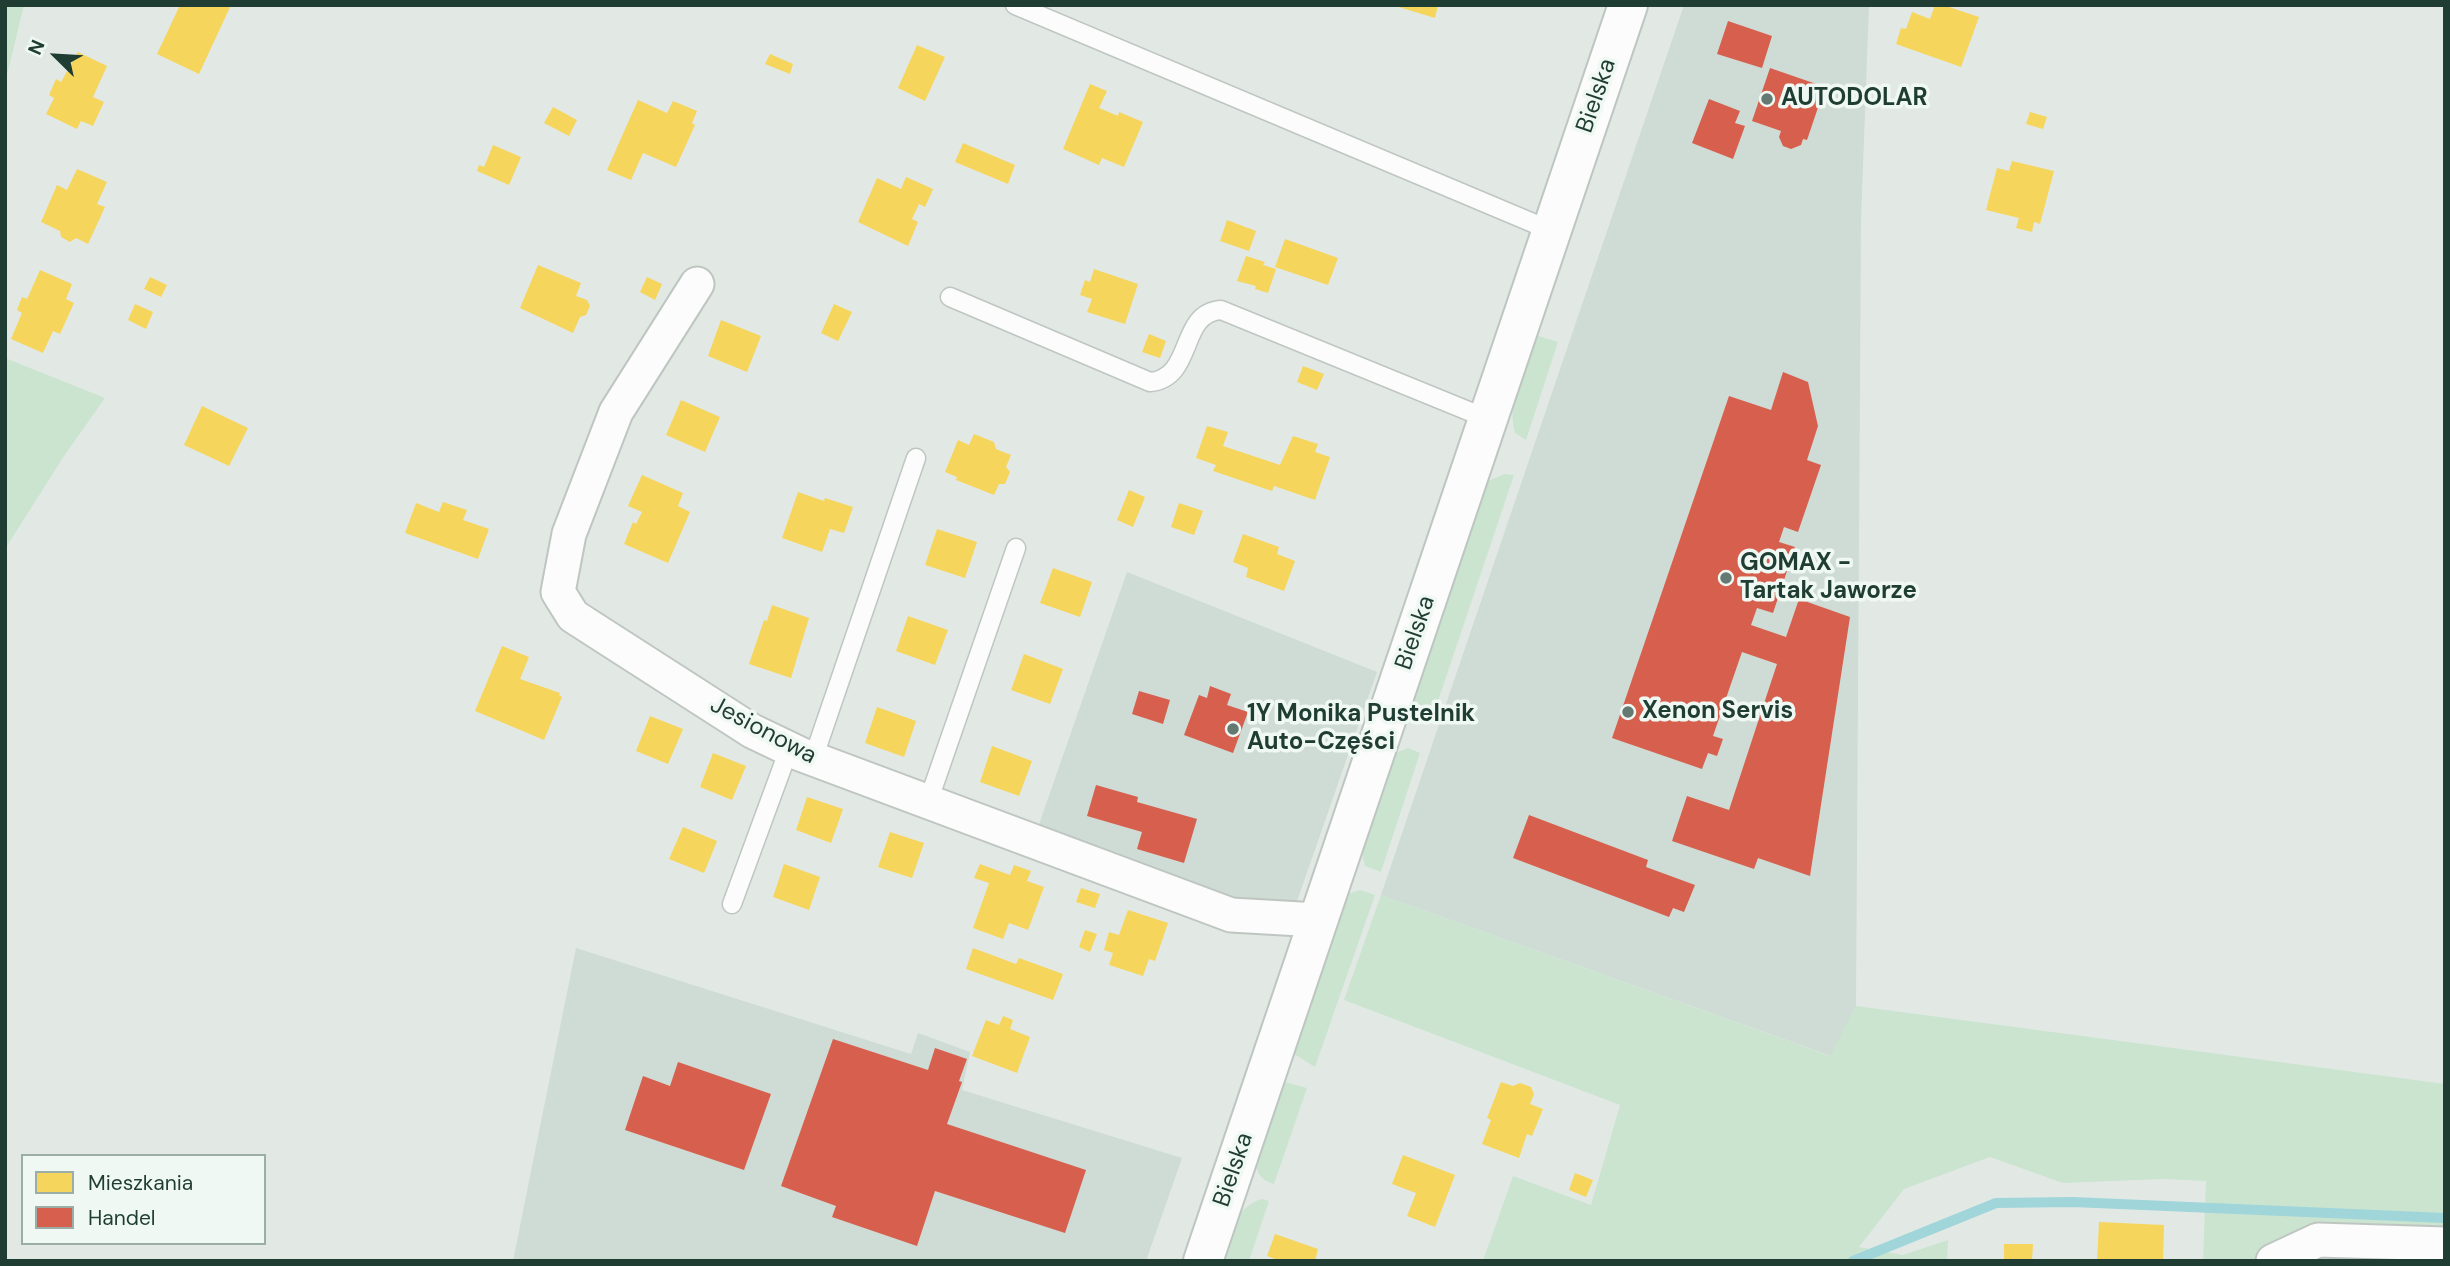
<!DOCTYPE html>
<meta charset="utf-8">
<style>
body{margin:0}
#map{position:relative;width:2450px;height:1266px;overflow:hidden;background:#e2e9e5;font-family:"DM Sans",sans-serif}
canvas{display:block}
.frame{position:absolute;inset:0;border:7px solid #1f3d33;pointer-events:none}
.legend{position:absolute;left:21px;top:1154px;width:245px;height:91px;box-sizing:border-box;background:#f0f8f4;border:2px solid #9cada7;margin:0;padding:9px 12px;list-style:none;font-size:21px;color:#1f3d33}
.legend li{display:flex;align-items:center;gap:14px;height:35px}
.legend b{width:35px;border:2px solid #9cada7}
.north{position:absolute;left:21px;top:21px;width:70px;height:70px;-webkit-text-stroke:5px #f0f8f4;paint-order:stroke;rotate:294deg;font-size:19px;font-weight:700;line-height:28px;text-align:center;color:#1f3d33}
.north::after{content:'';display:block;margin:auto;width:24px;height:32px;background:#1f3d33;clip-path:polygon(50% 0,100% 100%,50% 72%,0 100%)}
</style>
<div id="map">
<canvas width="2450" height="1266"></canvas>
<div class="frame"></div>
<ul class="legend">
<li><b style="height:19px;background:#f6d55c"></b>Mieszkania</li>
<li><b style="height:19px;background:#d6604d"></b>Handel</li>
</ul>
<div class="north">N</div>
</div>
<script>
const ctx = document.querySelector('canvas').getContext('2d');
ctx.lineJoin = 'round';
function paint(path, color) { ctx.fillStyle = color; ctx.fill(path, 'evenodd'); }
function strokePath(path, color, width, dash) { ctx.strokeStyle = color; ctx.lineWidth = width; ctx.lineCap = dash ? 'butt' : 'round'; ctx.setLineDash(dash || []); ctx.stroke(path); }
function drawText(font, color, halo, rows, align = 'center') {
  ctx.font = font + ' "DM Sans",sans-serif'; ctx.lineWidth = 7; ctx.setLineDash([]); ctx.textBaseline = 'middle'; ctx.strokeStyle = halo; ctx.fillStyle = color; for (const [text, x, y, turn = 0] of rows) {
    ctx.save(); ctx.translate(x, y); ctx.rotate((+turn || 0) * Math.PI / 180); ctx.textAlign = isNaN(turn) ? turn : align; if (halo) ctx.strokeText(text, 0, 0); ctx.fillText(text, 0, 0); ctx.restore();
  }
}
const built = new Path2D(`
 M 1684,5 L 1869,5 L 1861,220 L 1856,1006 L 1831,1056 L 1381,895 Z
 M 1127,572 L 1377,672 L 1296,904 L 1235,907 L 1036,833 Z
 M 576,948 L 911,1054 L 918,1033 L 970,1052 L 962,1090 L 1182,1158 L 1146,1261 L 513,1261 Z`);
const green = new Path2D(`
 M 5,5 L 24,5 L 5,83 Z
 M 1535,335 L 1558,342 L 1526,440 L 1515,433 C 1506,400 1524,367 1535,335 Z
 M 5,358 L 105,398 L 64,456 L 5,549 Z
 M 1505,474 L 1514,475 L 1432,719 L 1415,718 L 1411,713 L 1408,704 L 1480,492 L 1488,481 Z
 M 1408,748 L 1420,753 L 1381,872 L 1365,866 L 1360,846 L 1389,760 L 1396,753 Z
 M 1360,890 L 1375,895 L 1315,1067 L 1294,1054 L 1292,1049 L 1341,902 L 1348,894 Z
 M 1381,895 L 1830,1056 L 1856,1006 L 2445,1084 L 2445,1230 L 2280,1240 L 2251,1261 L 2203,1261 L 2206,1181 L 2163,1179 L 2063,1183 L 1990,1157 L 1904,1189 L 1859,1247 L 1903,1255 L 1948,1240 L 1947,1261 L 1483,1261 L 1513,1176 L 1591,1205 L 1620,1105 L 1344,1000 Z
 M 1285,1082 L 1307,1088 L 1274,1184 C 1258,1179 1255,1170 1256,1154 L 1280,1084 Z
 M 1262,1199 L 1269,1201 L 1249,1261 L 1221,1261 C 1229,1237 1235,1206 1262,1199 Z`);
const homes = new Path2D(`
 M 180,5 L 231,5 L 199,74 L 157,54 Z
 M 1392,5 L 1438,5 L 1435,18 Z
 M 1935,5 L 1943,5 L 1979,17 L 1961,67 L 1896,44 L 1901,28 L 1906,29 L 1912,12 L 1930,19 Z
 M 917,45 L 945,57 L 925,101 L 898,88 Z
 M 78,52 L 107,66 L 93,97 L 104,102 L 93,126 L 81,121 L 77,129 L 46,114 L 54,98 L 49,95 L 56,79 L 61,82 Z
 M 770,54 L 793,64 L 790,74 L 765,64 Z
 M 1090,84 L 1107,91 L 1099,108 L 1118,116 L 1119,112 L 1143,122 L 1124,167 L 1102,158 L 1099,165 L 1063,149 Z
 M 638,100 L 667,113 L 673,101 L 697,111 L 692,123 L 695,125 L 676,167 L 643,153 L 631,180 L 607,170 Z
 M 553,107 L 577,120 L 569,136 L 544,123 Z
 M 2030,112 L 2047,117 L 2043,129 L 2026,124 Z
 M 963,143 L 1015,165 L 1008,184 L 955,162 Z
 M 493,145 L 521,157 L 509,185 L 477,171 L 479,165 L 484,167 Z
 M 2012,161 L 2054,171 L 2040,224 L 2034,222 L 2032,232 L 2016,228 L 2019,218 L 1986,210 L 1997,168 L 2009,171 Z
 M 77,169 L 107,182 L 97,204 L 105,207 L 88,244 L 76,238 L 70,242 L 61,237 L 60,231 L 41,222 L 57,185 L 67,190 Z
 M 906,177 L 933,189 L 925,207 L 919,204 L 912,219 L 918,222 L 908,246 L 858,222 L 877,178 L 901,189 Z
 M 1227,220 L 1256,231 L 1249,251 L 1220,241 Z
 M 1285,239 L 1338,258 L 1328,285 L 1275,267 Z
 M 1246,256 L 1265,262 L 1263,265 L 1276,269 L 1268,293 L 1255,289 L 1256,286 L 1237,281 Z
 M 538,265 L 581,283 L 576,296 L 587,300 L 590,306 L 586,315 L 580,317 L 573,333 L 520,308 Z
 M 1094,269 L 1138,284 L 1125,324 L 1087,312 L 1092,299 L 1080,295 L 1085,280 L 1090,282 Z
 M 40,270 L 72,284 L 66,299 L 74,303 L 60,334 L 53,331 L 43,353 L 11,339 L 22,313 L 17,310 L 22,297 L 27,299 Z
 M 150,277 L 167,285 L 161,297 L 144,289 Z
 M 647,277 L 662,284 L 655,300 L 640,292 Z
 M 135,304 L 153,312 L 146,329 L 128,320 Z
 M 834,304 L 852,312 L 838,341 L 821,333 Z
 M 721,320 L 761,336 L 747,372 L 708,356 Z
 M 1149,334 L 1166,341 L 1160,358 L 1142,352 Z
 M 1303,366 L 1324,374 L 1317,390 L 1297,382 Z
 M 681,400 L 720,417 L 705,452 L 666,435 Z
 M 202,406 L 248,428 L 229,466 L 184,445 Z
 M 1207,426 L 1228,432 L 1223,446 L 1280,465 L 1293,436 L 1318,444 L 1315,452 L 1330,457 L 1315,500 L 1274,486 L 1272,491 L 1213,471 L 1216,465 L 1196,458 Z
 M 974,434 L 994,442 L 996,449 L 1011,455 L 1006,467 L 1010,472 L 1005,484 L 999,484 L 994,495 L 956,480 L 957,477 L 945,472 L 958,440 L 969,445 Z
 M 642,475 L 683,493 L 678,506 L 690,512 L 668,563 L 624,544 L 633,522 L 636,524 L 642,512 L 628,506 Z
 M 1129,490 L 1145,497 L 1133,527 L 1117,520 Z
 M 798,492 L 824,501 L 825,498 L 853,507 L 844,533 L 830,529 L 822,552 L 782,538 Z
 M 443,502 L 467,510 L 463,520 L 489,529 L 478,559 L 405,533 L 416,503 L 439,512 Z
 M 1179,503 L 1203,511 L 1194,535 L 1171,527 Z
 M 937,529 L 977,542 L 965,578 L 925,565 Z
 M 1243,534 L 1279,547 L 1277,554 L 1295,561 L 1284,591 L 1246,577 L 1248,568 L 1233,562 Z
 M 1053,568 L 1092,582 L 1080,617 L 1040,603 Z
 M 772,605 L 809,618 L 791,678 L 749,664 L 764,620 L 767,621 Z
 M 908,616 L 948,630 L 935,665 L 896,651 Z
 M 502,646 L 529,657 L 520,679 L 560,693 L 559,695 L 562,697 L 544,740 L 475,711 Z
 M 1024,654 L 1063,669 L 1050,704 L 1011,690 Z
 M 877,707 L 916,721 L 904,757 L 865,743 Z
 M 650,716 L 683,729 L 668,764 L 636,751 Z
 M 992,746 L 1032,761 L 1019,796 L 980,782 Z
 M 713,753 L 746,766 L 732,800 L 700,787 Z
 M 807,797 L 843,809 L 831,843 L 796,830 Z
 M 683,827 L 717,841 L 704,873 L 669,859 Z
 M 890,832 L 924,843 L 912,878 L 878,867 Z
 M 784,864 L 820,877 L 809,910 L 773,897 Z
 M 980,864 L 1010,875 L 1014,865 L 1031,871 L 1027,881 L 1044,887 L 1028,930 L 1009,923 L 1003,939 L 973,928 L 989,883 L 974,878 Z
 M 1081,888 L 1100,894 L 1095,908 L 1076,902 Z
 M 1128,910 L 1168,923 L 1155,961 L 1149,959 L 1143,976 L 1109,965 L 1113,953 L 1104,950 L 1109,932 L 1119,935 Z
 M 1085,930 L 1097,934 L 1090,952 L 1079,947 Z
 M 973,948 L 1016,964 L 1019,958 L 1063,974 L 1053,1000 L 966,969 Z
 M 1003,1016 L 1013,1020 L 1010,1029 L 1030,1037 L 1017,1073 L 972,1056 L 986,1020 L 999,1025 Z
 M 1501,1082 L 1513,1086 L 1520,1083 L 1531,1087 L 1534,1094 L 1530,1104 L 1543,1109 L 1532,1136 L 1527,1134 L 1519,1158 L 1482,1144 L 1491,1120 L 1487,1118 Z
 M 1403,1155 L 1455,1175 L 1435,1227 L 1407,1216 L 1416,1193 L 1392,1184 Z
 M 1575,1173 L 1593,1180 L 1586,1197 L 1569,1190 Z
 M 2099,1222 L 2164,1225 L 2163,1261 L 2097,1261 Z
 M 1275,1234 L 1318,1249 L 1315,1261 L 1280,1261 L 1267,1256 Z
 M 2004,1244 L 2033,1244 L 2032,1261 L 2004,1261 Z`);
const shops = new Path2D(`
 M 1728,21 L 1772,36 L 1762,68 L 1717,54 Z
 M 1770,68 L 1825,87 L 1807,140 L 1803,139 L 1801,145 L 1791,149 L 1783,146 L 1779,137 L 1781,131 L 1752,121 Z
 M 1709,99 L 1740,111 L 1735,123 L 1745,126 L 1733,159 L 1692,143 Z
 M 1783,372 L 1808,382 L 1818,426 L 1807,460 L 1821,465 L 1798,532 L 1784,527 L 1779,542 L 1795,547 L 1773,613 L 1757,608 L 1751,625 L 1786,637 L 1799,599 L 1850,617 L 1810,876 L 1758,858 L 1754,869 L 1672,841 L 1687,796 L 1729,810 L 1777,664 L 1742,652 L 1713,736 L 1723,739 L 1717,756 L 1708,753 L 1702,769 L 1612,738 L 1729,396 L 1771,410 Z
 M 1210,686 L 1231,694 L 1227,705 L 1248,712 L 1233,753 L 1184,735 L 1199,695 L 1207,698 Z
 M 1139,691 L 1170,700 L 1163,724 L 1132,714 Z
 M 1096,785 L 1138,797 L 1137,802 L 1197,819 L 1184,863 L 1137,849 L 1142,832 L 1087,816 Z
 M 1529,815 L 1648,860 L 1646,867 L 1695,885 L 1684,912 L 1673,908 L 1669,917 L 1513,858 Z
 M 833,1039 L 928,1070 L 935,1048 L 967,1059 L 959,1081 L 962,1082 L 947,1124 L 1086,1170 L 1065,1233 L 935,1191 L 917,1246 L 832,1217 L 836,1206 L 781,1186 Z
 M 678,1062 L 771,1094 L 744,1170 L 625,1130 L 643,1076 L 670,1086 Z`);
const stream = new Path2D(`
 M 1853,1261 L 1996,1203 L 2073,1202 L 2445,1218`);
const lane = new Path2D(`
 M 1015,5 L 1552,231
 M 950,297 L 1150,382 C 1195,378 1178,313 1221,310 L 1488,419
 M 813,759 L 916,458
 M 928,802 L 1016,548
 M 732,904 L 789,749`);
const street = new Path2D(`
 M 697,284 L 616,412 L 569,534 L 558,592 L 573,616 L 752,731 L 800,754 L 1231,915 L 1318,920
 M 2273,1261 L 2318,1240 L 2445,1244`);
const secondary = new Path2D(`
 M 1203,1261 L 1628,5`);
const markers = [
 [1767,99,7,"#637971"],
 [1726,578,7,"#637971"],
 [1628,712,7,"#637971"],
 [1233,729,7,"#637971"]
];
const streetNames = [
 ["Bielska",1597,96,-71],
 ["Bielska",1416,633,-71],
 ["Jesionowa",763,731,28],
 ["Bielska",1234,1170,-71]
];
const poiNames = [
 ["AUTODOLAR",1781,99],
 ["GOMAX -",1740,564],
 ["Tartak Jaworze",1740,592],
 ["Xenon Servis",1642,712],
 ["1Y Monika Pustelnik",1247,715],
 ["Auto-Części",1247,743]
];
paint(built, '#cfdbd5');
paint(green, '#cae4d0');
paint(homes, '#f6d55c');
paint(shops, '#d6604d');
strokePath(stream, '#a0d5da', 10);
strokePath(lane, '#bfc6c2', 21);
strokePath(street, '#bfc6c2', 37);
strokePath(secondary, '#bec6c2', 42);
strokePath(lane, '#fbfcfb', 18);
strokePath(street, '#fbfcfb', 33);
strokePath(secondary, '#fbfcfb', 38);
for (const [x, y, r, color] of markers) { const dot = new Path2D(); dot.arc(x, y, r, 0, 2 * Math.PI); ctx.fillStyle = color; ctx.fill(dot); strokePath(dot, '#f0f8f4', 2.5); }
drawText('24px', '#1f3d33', '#f0f8f4', streetNames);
drawText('bold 24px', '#1f3d33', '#f0f8f4', poiNames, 'left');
</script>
